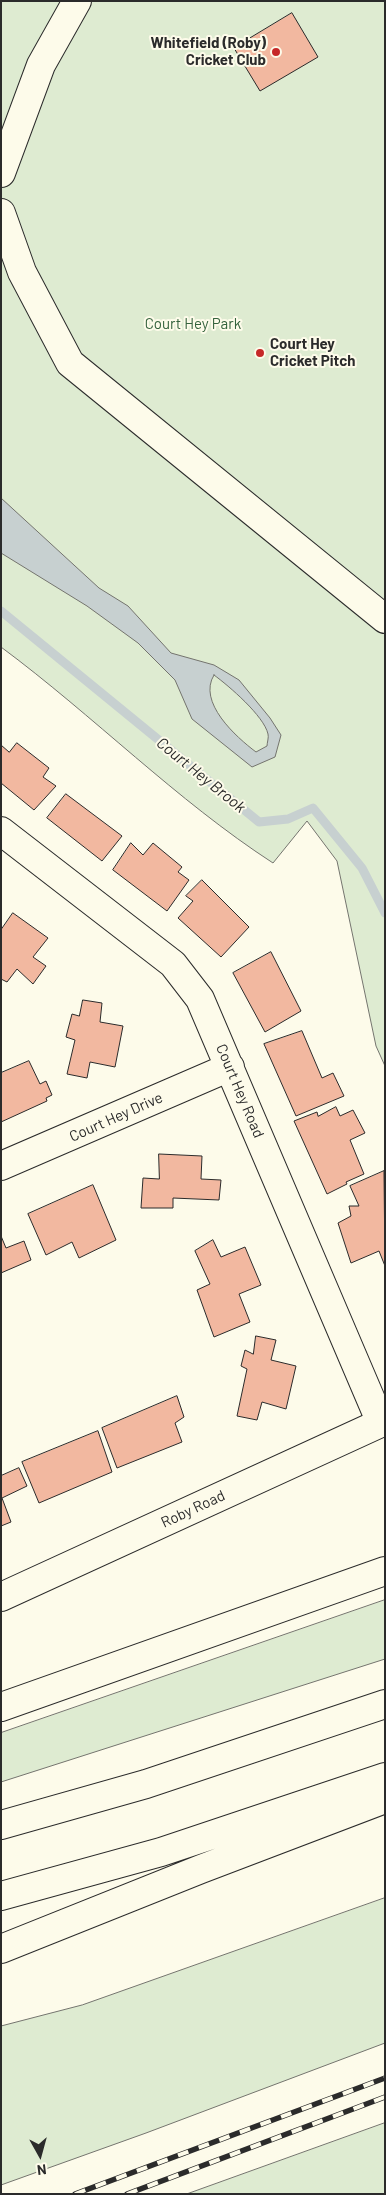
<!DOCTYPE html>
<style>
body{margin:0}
#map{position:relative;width:386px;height:2195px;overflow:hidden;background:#fdfbea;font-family:Barlow,sans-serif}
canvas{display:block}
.frame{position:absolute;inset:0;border:2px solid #2b2b2b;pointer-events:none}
.north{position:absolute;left:15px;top:2130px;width:50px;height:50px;-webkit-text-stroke:4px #fdfbea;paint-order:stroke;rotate:173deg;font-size:14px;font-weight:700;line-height:20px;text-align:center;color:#2b2b2b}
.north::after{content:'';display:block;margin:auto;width:18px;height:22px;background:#2b2b2b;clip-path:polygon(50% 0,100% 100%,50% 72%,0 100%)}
</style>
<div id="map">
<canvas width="386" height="2195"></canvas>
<div class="frame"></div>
<div class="north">N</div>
</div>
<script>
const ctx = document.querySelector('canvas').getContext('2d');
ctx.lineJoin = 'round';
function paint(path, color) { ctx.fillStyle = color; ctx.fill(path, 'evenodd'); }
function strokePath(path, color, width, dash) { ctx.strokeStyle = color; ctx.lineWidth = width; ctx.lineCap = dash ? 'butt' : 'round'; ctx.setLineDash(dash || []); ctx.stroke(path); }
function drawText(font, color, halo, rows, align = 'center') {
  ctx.font = font + ' Barlow,sans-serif'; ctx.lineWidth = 4; ctx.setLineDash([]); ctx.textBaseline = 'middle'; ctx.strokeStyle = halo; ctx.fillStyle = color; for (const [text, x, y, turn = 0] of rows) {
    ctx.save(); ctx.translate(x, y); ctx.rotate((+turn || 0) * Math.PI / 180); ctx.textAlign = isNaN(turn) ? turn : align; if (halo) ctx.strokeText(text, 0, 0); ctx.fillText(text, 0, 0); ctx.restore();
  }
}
const green = new Path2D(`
 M 1,1 L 385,1 L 385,1066 L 376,1046 L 337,861 L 307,821 L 273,863 C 176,800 94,716 1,647 Z
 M 385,1600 L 385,1659 L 1,1782 L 1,1733 Z
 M 385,1898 L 385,2043 L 146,2133 L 1,2185 L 1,2026 L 82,2005 Z
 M 385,2123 L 385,2194 L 187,2194 Z`);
const water = new Path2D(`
 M 1,498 L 99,588 L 128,606 L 171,653 L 214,665 L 239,680 L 270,718 L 281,735 L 275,757 L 252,767 L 192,719 L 175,680 L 138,643 L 87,606 L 1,553 ZM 214,675 C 229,686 264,716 268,734 C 269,737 267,743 267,746 L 256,752 C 236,737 197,702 214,675 Z`);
const stream = new Path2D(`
 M 1,611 L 259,822 L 288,819 L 313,808 L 362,868 L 385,913`);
const building = new Path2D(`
 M 292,13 L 318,57 L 260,91 L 234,48 Z
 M 17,743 L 49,768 L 43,777 L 56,786 L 34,810 L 1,783 L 1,745 L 9,752 Z
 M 66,794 L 122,836 L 102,861 L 47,818 Z
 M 131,843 L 143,855 L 153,843 L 182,867 L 178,872 L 189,880 L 167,911 L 113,870 Z
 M 202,880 L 249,927 L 221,957 L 178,918 L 193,901 L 186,896 Z
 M 13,913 L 48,938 L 33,957 L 46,966 L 33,984 L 17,969 L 7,982 L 1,979 L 1,930 Z
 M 271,952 L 301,1011 L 265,1032 L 233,973 Z
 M 83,1000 L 102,1003 L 100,1022 L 123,1026 L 115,1067 L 90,1062 L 87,1078 L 67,1074 L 75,1040 L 66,1037 L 72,1014 L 79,1016 Z
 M 302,1031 L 322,1078 L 333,1073 L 344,1096 L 296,1116 L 264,1044 Z
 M 29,1061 L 40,1084 L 46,1081 L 52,1095 L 46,1098 L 47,1101 L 1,1122 L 1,1073 Z
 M 336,1107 L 340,1116 L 353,1110 L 365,1133 L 350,1140 L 364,1174 L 346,1182 L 347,1184 L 327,1194 L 294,1121 L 317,1112 L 318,1116 Z
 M 159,1154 L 202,1156 L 201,1179 L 221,1180 L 219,1200 L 173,1198 L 173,1208 L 141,1208 L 143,1178 L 159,1179 Z
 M 384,1171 L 385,1266 L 379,1251 L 351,1263 L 338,1223 L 351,1216 L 349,1206 L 359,1206 L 350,1186 Z
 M 93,1185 L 116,1240 L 79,1258 L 72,1242 L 46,1255 L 28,1214 Z
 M 1,1236 L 6,1248 L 24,1241 L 31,1260 L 1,1273 Z
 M 213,1240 L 221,1257 L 245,1247 L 261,1285 L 239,1294 L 250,1322 L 214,1337 L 197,1290 L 210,1284 L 195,1251 Z
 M 256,1336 L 276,1340 L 271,1360 L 296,1366 L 286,1409 L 262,1402 L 257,1420 L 237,1416 L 247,1369 L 241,1366 L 245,1350 L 253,1354 Z
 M 177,1396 L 184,1417 L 175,1423 L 182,1442 L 117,1468 L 102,1428 Z
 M 98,1431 L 112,1472 L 39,1503 L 22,1462 Z
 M 19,1468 L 27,1486 L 2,1498 L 11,1522 L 1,1526 L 1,1476 Z`);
const minor = new Path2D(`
 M 1,173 L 41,65 L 77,1
 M 1,213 L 22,272 L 70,363 L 385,619
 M 1,831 L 173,964 L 200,999 L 381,1423
 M 1,1166 L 230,1067`);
const major = new Path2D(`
 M 1,1597 L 385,1421`);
const highway = new Path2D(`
 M 1,1707 L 385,1571
 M 1,1825 L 146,1784 L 385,1704
 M 1,1896 L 161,1852 L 385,1777
 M 1,1949 L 201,1869 L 385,1799`);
const rail = new Path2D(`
 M 75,2194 L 385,2078
 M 127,2194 L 385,2097`);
const markers = [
 [276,52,5,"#c62828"],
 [260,353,5,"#c62828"]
];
const poiNames = [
 ["Whitefield (Roby)",266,43],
 ["Cricket Club",266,60],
 ["Court Hey",270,344,"left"],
 ["Cricket Pitch",270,361,"left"]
];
const parkNames = [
 ["Court Hey Park",193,324]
];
const streetNames = [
 ["Court Hey Road",240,1091,67],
 ["Court Hey Drive",116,1117,-24],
 ["Roby Road",193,1509,-25]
];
const waterNames = [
 ["Court Hey Brook",201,775,39]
];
paint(green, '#deebd1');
strokePath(green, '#74746e', 1);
paint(water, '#c7d0d0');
strokePath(water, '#74746e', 1);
strokePath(stream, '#c7d0d0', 9);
paint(building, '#f2b8a0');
strokePath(building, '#2b2b2b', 1);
strokePath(minor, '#2b2b2b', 30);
strokePath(major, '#2b2b2b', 30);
strokePath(highway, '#2b2b2b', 30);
strokePath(minor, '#fdfbea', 28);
strokePath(major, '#fdfbea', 28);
strokePath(highway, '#fdfbea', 28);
strokePath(rail, '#2b2b2b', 5.5);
strokePath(rail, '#fdfbea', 4, [11]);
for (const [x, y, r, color] of markers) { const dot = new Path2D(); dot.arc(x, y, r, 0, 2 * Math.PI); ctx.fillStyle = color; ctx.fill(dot); strokePath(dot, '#fdfbea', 2); }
drawText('bold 15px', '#2b2b2b', '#fdfbea', poiNames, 'right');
drawText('15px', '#34623c', '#fdfbea', parkNames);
drawText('15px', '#2b2b2b', '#fdfbea', streetNames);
drawText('italic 16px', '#2b2b2b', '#fdfbea', waterNames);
</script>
